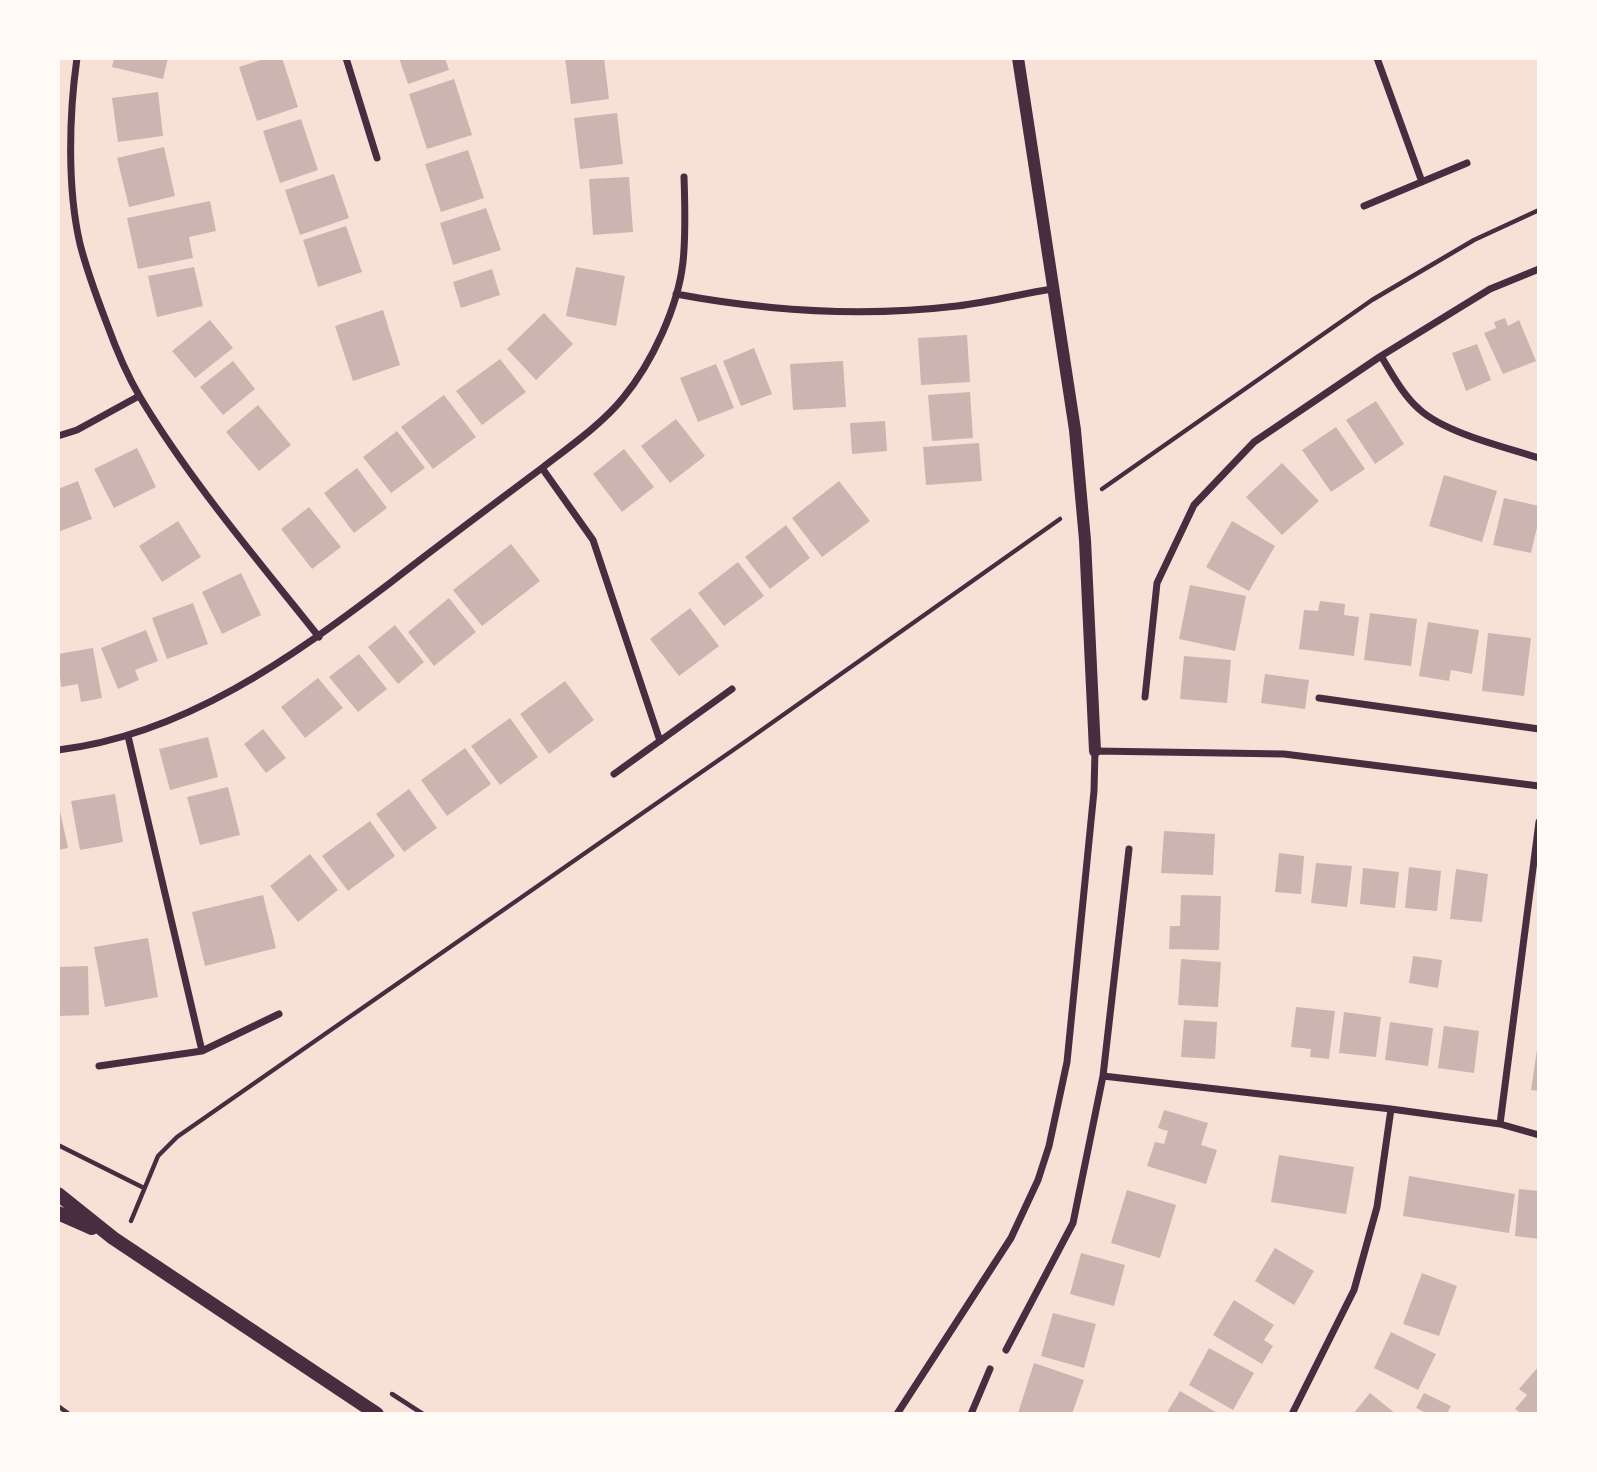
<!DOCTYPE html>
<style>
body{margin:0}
#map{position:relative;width:1597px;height:1472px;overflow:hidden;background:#f7e1d7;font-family:Mulish,sans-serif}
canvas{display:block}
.frame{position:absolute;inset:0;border:60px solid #fffaf5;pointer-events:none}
</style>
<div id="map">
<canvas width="1597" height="1472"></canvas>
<div class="frame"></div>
</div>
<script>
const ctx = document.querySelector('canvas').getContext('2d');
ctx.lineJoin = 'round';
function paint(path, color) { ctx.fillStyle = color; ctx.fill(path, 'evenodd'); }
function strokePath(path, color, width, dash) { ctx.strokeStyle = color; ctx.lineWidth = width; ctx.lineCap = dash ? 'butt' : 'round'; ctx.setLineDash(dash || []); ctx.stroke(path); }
const building = new Path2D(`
 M 114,58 L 168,58 L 163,79 L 112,67 Z
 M 267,58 L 282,58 L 298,107 L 257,121 L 239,67 Z
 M 399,58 L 445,58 L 449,70 L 408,84 Z
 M 565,58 L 604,58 L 609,99 L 571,104 Z
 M 454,79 L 472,135 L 427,149 L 409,94 Z
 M 158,92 L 163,136 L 118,142 L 112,98 Z
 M 617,113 L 623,164 L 580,169 L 574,118 Z
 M 301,119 L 318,170 L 280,183 L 263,131 Z
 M 164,147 L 175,196 L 129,207 L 117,158 Z
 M 468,150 L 484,198 L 441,212 L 425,164 Z
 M 334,174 L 349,218 L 300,235 L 285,190 Z
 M 629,177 L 633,232 L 593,235 L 589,179 Z
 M 210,201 L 216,231 L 189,237 L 193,258 L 138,269 L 127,218 Z
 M 486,208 L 501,250 L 453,265 L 440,223 Z
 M 346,226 L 362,272 L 318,287 L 303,240 Z
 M 194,267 L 203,306 L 157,317 L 148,276 Z
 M 576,267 L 625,276 L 616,326 L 566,316 Z
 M 492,269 L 500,295 L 461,308 L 453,282 Z
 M 383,310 L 400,365 L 353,381 L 335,326 Z
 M 544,313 L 573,344 L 536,380 L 507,349 Z
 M 1505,318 L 1508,326 L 1519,320 L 1536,361 L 1503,374 L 1484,333 L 1496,328 L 1494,322 Z
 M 210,320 L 233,348 L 195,378 L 172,351 Z
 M 967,335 L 970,382 L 921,385 L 918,338 Z
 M 1477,344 L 1491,380 L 1466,391 L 1452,353 Z
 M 754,348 L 772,394 L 741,406 L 723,361 Z
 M 500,359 L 526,392 L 482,425 L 456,391 Z
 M 233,361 L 255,389 L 223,415 L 200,387 Z
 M 843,361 L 846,407 L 793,410 L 790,364 Z
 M 716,364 L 734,408 L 698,422 L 680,378 Z
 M 970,392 L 973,438 L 932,441 L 928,395 Z
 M 444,395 L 476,437 L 433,469 L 401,427 Z
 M 1376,401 L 1404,444 L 1375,464 L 1346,420 Z
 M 258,405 L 291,445 L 259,471 L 226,432 Z
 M 676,419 L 705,456 L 670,483 L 641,446 Z
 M 885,421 L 887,451 L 852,454 L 850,423 Z
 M 1336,427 L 1365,469 L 1331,492 L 1302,450 Z
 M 397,431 L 425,468 L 391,493 L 363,457 Z
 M 979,443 L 982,481 L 926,485 L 923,447 Z
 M 137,448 L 156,487 L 114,508 L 94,469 Z
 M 624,449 L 654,487 L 622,512 L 593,474 Z
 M 1282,463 L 1319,501 L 1282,535 L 1246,497 Z
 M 357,468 L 387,508 L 354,533 L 324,493 Z
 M 1444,475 L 1497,491 L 1482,542 L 1429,526 Z
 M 78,481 L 92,519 L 58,532 L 58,489 Z
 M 839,481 L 870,521 L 822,557 L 792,518 Z
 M 1504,498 L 1539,506 L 1539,519 L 1531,553 L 1493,545 Z
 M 309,507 L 341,547 L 312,569 L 281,529 Z
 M 178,521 L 201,557 L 162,582 L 139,546 Z
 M 1232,521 L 1275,546 L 1249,591 L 1206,567 Z
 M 786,525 L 810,558 L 770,589 L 745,557 Z
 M 511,544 L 540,581 L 482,626 L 453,590 Z
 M 738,562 L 764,596 L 724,626 L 698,593 Z
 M 241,573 L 261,615 L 222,634 L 202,592 Z
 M 1190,585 L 1246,596 L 1235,651 L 1179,639 Z
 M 449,598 L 476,632 L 434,666 L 408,632 Z
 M 1320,601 L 1345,604 L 1344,615 L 1359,617 L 1354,656 L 1299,649 L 1304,610 L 1318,611 Z
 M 193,603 L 208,644 L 167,659 L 152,618 Z
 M 690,608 L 719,646 L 679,676 L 650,639 Z
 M 1370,613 L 1417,619 L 1411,666 L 1364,660 Z
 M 1428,622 L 1479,630 L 1472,674 L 1451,670 L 1449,681 L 1419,676 Z
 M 395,625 L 424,662 L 398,684 L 368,647 Z
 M 146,630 L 158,661 L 135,670 L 139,680 L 118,689 L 101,648 Z
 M 1488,633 L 1531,638 L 1524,696 L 1482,691 Z
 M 93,648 L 102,698 L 81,702 L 78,684 L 61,687 L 58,654 Z
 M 359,654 L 387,689 L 358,712 L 329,677 Z
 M 1184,656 L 1231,660 L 1227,703 L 1180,699 Z
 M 1265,674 L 1309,680 L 1305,709 L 1261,703 Z
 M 318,678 L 343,708 L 305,738 L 281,707 Z
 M 565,681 L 594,720 L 549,754 L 520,714 Z
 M 510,718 L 538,757 L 500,785 L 471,746 Z
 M 263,729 L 286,758 L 266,773 L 244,744 Z
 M 208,737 L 218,777 L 170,790 L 159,749 Z
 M 465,748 L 491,784 L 447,816 L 421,780 Z
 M 228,787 L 240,835 L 200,845 L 187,797 Z
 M 409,789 L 437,828 L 404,852 L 376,814 Z
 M 115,794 L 123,842 L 80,850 L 71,801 Z
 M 58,802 L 68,848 L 58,850 Z
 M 370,821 L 395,856 L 348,891 L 322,856 Z
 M 1164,831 L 1215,834 L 1213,875 L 1161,873 Z
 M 1279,853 L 1304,856 L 1301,894 L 1275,892 Z
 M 310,854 L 338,890 L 298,922 L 270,886 Z
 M 1316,863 L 1352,866 L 1347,907 L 1311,903 Z
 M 1409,867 L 1441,871 L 1437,911 L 1405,908 Z
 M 1363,868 L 1399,872 L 1395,908 L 1360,904 Z
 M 1456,869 L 1488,874 L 1482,922 L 1450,919 Z
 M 263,895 L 276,948 L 205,966 L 192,912 Z
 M 1181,895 L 1221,896 L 1219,950 L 1169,949 L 1170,926 L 1180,926 Z
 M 148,938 L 158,997 L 105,1007 L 94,947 Z
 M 1413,956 L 1442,960 L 1438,988 L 1409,983 Z
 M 1181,959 L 1221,962 L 1218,1007 L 1178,1005 Z
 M 88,966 L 89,1015 L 58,1016 L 58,967 Z
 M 1296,1007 L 1335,1011 L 1329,1059 L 1310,1057 L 1311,1049 L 1291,1047 Z
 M 1344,1012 L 1381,1017 L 1376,1057 L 1339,1053 Z
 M 1184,1020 L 1217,1022 L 1215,1059 L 1181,1057 Z
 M 1390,1022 L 1433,1028 L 1428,1066 L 1385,1060 Z
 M 1444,1026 L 1479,1031 L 1474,1073 L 1438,1068 Z
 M 1538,1043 L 1539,1043 L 1539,1091 L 1531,1090 Z
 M 1164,1110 L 1208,1123 L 1201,1145 L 1217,1150 L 1206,1184 L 1147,1166 L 1155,1142 L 1164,1144 L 1168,1131 L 1158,1128 Z
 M 1279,1155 L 1354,1167 L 1346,1214 L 1271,1202 Z
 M 1409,1176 L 1515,1194 L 1509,1233 L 1403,1216 Z
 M 1519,1189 L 1539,1191 L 1539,1239 L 1515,1236 Z
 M 1127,1190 L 1176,1205 L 1160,1258 L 1111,1243 Z
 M 1275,1248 L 1314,1271 L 1294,1305 L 1255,1281 Z
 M 1081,1253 L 1125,1265 L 1114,1306 L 1070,1294 Z
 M 1422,1273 L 1457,1286 L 1439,1336 L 1403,1324 Z
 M 1234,1300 L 1274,1325 L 1264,1340 L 1273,1346 L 1262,1364 L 1213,1335 Z
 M 1053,1313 L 1096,1324 L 1084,1368 L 1041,1356 Z
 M 1391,1332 L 1436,1354 L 1418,1390 L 1374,1368 Z
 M 1209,1348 L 1254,1373 L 1233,1410 L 1189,1385 Z
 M 1034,1363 L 1084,1380 L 1072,1414 L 1018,1413 Z
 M 1539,1366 L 1539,1414 L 1522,1414 L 1515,1409 L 1527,1395 L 1519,1389 Z
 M 1180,1391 L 1219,1414 L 1166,1414 Z
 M 1370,1393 L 1396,1414 L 1353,1414 Z
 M 1424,1393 L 1451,1406 L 1447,1414 L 1428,1414 L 1416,1408 Z`);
const path = new Path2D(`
 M 1102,489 L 1372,300 L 1474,240 L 1539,210
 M 58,1145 L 144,1188
 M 131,1221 L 158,1156 L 177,1137 L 749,739 L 1060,519
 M 392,1394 L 423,1414
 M 58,1406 L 69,1414`);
const minor = new Path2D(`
 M 77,58 C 69,114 67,188 80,244 C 87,271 97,298 107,324 C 116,349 127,375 140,397 C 191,482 257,559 319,637
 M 346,58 L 377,158
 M 1377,58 L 1422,182
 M 1364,206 L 1467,163
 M 676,294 C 767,311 865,317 957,306 C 989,302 1021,294 1052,289
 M 1381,356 C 1392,374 1403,395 1419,409 C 1445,433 1505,447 1539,458
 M 58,436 L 77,430 L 139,396
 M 542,468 L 593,540 L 660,741
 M 1145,697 L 1157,583 L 1194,505 L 1254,442 L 1381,356 L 1490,289 L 1539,269
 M 1319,698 L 1539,729
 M 128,736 L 202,1051
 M 58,750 C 184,735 291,658 390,583 C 440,544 491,506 542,468 C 569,447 602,424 623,398 C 652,363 678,307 683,262 C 686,234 685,205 684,177
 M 614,774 L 732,689
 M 99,1066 L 202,1051 L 279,1014
 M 1103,1076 L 1391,1109 L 1500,1124 L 1539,1135
 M 1500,1124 L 1539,822
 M 1006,1350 L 1073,1223 L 1103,1076 L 1129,849
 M 897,1414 L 1011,1238 L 1038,1180 L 1049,1146 L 1067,1062 L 1094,791 L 1095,751 L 1284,754 L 1539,786
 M 971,1414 L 990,1369
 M 1292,1414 L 1354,1290 L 1377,1207 L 1391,1109`);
const tertiary = new Path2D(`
 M 1018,58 L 1075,430 L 1085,540 L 1095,751`);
const secondary = new Path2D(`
 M 58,1194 L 113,1238 L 377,1414
 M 58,1213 L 92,1228`);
paint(building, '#ccb4b1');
strokePath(path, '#4a2c40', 4.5);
strokePath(minor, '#4a2c40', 7);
strokePath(tertiary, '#4a2c40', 12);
strokePath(secondary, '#4a2c40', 14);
</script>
